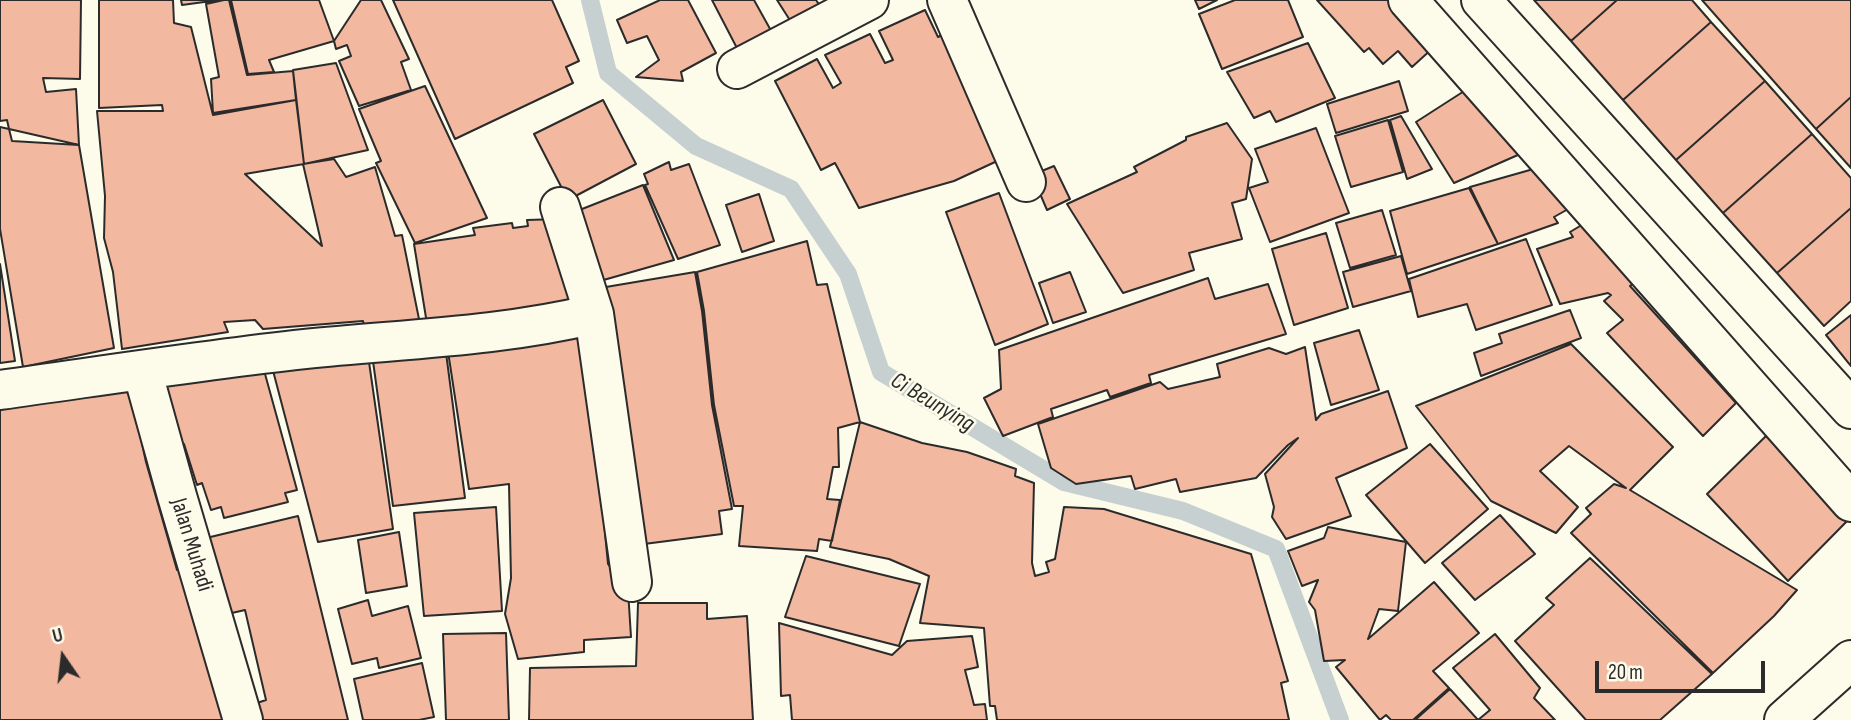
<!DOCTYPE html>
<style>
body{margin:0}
#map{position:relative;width:1851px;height:720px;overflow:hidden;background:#fdfbea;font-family:"Sofia Sans Condensed",sans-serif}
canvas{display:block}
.north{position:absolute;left:28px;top:622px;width:70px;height:70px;-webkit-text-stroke:5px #fdfbea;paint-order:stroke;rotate:346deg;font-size:19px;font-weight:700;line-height:28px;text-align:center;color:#2b2b2b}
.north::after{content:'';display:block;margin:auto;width:24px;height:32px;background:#2b2b2b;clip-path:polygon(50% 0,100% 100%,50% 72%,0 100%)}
.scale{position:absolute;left:1595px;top:661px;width:170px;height:32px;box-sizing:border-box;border:4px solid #2b2b2b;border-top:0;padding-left:9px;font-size:21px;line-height:24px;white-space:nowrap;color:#2b2b2b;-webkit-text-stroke:5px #fdfbea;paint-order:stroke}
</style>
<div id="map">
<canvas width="1851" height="720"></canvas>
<div class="north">U</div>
<div class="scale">20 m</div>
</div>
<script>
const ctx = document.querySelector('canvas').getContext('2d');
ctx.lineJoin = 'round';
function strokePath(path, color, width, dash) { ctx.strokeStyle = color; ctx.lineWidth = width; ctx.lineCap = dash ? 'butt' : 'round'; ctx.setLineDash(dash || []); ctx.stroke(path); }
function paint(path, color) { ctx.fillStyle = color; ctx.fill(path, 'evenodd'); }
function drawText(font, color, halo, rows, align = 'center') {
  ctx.font = font + ' "Sofia Sans Condensed",sans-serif'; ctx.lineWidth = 5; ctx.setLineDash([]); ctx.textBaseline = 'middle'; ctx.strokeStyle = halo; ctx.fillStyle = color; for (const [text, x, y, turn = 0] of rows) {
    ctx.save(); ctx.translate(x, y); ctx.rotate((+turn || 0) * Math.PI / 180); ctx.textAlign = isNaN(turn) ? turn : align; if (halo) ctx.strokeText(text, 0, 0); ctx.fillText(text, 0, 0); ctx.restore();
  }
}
const stream = new Path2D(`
 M 590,0 L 608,73 L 696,146 L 791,189 L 848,274 L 881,372 L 1064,482 L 1183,511 L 1276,549 L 1340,720`);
const building = new Path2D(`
 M 0,0 L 81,0 L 80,79 L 43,78 L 46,92 L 76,89 L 79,145 L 9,129 L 7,120 L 0,121 Z
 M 99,0 L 173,0 L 174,23 L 191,27 L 213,115 L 296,100 L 304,164 L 245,174 L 322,246 L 303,164 L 334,159 L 346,177 L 375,167 L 395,236 L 402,235 L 420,324 L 365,330 L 363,321 L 263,329 L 255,320 L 224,322 L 228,332 L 122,349 L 113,272 L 104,238 L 105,196 L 97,111 L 163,111 L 162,105 L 99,108 Z
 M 181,0 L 219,0 L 182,5 Z
 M 224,0 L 229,0 L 247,75 L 293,71 L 296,100 L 213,113 L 211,79 L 219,77 L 206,4 Z
 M 231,0 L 319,0 L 334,41 L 269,60 L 274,72 L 248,74 Z
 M 361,0 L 381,0 L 409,59 L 401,62 L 411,90 L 359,106 L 339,61 L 351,56 L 347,45 L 336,49 L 334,41 Z
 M 393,0 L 552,0 L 579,61 L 566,67 L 573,83 L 455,139 Z
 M 660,0 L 688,0 L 716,53 L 681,72 L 683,81 L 636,77 L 659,60 L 647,36 L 627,43 L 617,20 Z
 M 712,0 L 754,0 L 774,36 L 739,52 Z
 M 777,0 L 816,0 L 822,9 L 793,25 Z
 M 1195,0 L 1217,0 L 1199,9 Z
 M 1235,0 L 1288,0 L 1303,37 L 1222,69 L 1199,14 Z
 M 1317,0 L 1391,0 L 1434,47 L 1412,67 L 1398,51 L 1383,64 L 1369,48 L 1364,52 Z
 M 1534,0 L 1617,0 L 1571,41 Z
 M 1617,0 L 1692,0 L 1711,22 L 1623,100 L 1571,41 Z
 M 1702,0 L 1851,0 L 1851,97 L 1816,129 Z
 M 925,10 L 938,37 L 946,33 L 1008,156 L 954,181 L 859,208 L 835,163 L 821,170 L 775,81 L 817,59 L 833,88 L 841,83 L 825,55 L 870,34 L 885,63 L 893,60 L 879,31 Z
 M 1711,22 L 1765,81 L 1676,160 L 1623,100 Z
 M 1308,43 L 1335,98 L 1276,122 L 1270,111 L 1254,118 L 1227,72 Z
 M 336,63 L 368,150 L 304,164 L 293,70 Z
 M 1399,81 L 1408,111 L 1336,133 L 1327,104 Z
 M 1765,81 L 1812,134 L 1723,213 L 1676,160 Z
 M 425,86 L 487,218 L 415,243 L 376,163 L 381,161 L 359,109 Z
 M 1472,86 L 1527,151 L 1454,183 L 1416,122 Z
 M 1851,97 L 1851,168 L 1816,129 Z
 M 603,100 L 636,164 L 568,200 L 534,134 Z
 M 1401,116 L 1432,169 L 1407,179 L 1390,120 Z
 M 1388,120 L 1403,172 L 1351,187 L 1335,136 Z
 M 1227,123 L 1252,159 L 1246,199 L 1232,203 L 1242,239 L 1189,253 L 1194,270 L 1123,293 L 1067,204 L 1137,172 L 1134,167 L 1186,140 L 1186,137 Z
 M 0,127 L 9,129 L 12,141 L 79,145 L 114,348 L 23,367 L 0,229 Z
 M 1316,128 L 1349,213 L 1270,242 L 1249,188 L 1268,182 L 1255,149 Z
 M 1812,134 L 1851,178 L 1851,208 L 1777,273 L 1723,213 Z
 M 669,162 L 671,170 L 689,164 L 720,245 L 678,259 L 645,185 L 648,184 L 644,174 Z
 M 1054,166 L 1070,199 L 1047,210 L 1032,175 Z
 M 1544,166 L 1570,208 L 1554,217 L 1558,223 L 1498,244 L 1470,187 Z
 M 643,185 L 674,260 L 600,281 L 577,211 Z
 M 1469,188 L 1498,244 L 1407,274 L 1390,211 Z
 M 999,193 L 1048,324 L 995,345 L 946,212 Z
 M 759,194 L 774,241 L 742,252 L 726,205 Z
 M 1851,208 L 1851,301 L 1824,326 L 1777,273 Z
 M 1382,210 L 1396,255 L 1350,268 L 1336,223 Z
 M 559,219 L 576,312 L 428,330 L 414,244 L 475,235 L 473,228 L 512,223 L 513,228 L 528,226 L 527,220 Z
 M 1585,223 L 1640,278 L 1630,286 L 1736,403 L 1703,436 L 1607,333 L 1623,320 L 1604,301 L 1611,295 L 1608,293 L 1560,304 L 1537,249 L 1573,237 L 1570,232 Z
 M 1326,233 L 1348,308 L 1294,325 L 1272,249 Z
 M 1526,239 L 1552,305 L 1476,330 L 1467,304 L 1418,317 L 1409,279 Z
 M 807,241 L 817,285 L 827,284 L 860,422 L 838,428 L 839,467 L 833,467 L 827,499 L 840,500 L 832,541 L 819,539 L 817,551 L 739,546 L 743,506 L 734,506 L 714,405 L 704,311 L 697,272 Z
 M 1401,256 L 1411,291 L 1353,307 L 1343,272 Z
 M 0,264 L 15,361 L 0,363 Z
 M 695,272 L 702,311 L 712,405 L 732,509 L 719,511 L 722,534 L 644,544 L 600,288 Z
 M 1070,272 L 1086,312 L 1053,323 L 1039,283 Z
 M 1208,278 L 1215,299 L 1268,284 L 1286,334 L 1149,375 L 1151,383 L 1110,397 L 1107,390 L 1051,409 L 1053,417 L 1003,436 L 984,398 L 1001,389 L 999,350 Z
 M 1570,310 L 1581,338 L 1481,376 L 1474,353 L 1502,343 L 1499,334 Z
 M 1851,315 L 1851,366 L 1826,335 Z
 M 1359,330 L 1379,390 L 1331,405 L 1314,343 Z
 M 583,332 L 592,398 L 608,564 L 628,590 L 631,637 L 584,640 L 584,652 L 518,659 L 505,614 L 511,578 L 509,484 L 469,489 L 447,345 Z
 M 1571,344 L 1673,447 L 1630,490 L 1797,590 L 1774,616 L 1713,673 L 1571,533 L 1591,514 L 1586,508 L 1614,484 L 1626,488 L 1569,446 L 1540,471 L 1578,507 L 1556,533 L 1491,501 L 1416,406 Z
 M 445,345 L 465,498 L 393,506 L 372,354 Z
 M 1305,347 L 1316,420 L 1321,414 L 1388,391 L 1407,448 L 1336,478 L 1351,516 L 1286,539 L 1272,517 L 1274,507 L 1265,474 L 1298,438 L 1288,445 L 1256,478 L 1180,492 L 1176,479 L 1135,489 L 1131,476 L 1076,484 L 1051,468 L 1038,424 L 1160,382 L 1168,389 L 1220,377 L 1217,364 L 1269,348 L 1286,354 Z
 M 368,355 L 393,529 L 318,542 L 271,363 Z
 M 262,363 L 297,490 L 285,493 L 288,502 L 224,518 L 221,507 L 211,510 L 202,483 L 197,485 L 184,444 L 173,447 L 155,379 Z
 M 130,388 L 146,462 L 177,570 L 182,569 L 225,720 L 0,720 L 0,408 Z
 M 860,422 L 922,443 L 967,452 L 1016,469 L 1015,476 L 1034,483 L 1032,563 L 1035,576 L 1049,572 L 1046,562 L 1055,559 L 1064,507 L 1104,509 L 1251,554 L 1288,681 L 1281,683 L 1289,720 L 997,720 L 995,706 L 990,706 L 984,628 L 920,623 L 929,576 L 889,559 L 830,547 Z
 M 1766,436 L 1851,517 L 1788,581 L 1707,494 Z
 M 1430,444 L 1488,509 L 1425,563 L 1366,495 Z
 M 496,507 L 502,611 L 424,616 L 414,513 Z
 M 1500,515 L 1535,554 L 1475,600 L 1442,563 Z
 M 298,516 L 348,720 L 248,720 L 245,707 L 266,700 L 245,610 L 223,615 L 202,539 Z
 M 1328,527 L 1406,542 L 1398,611 L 1379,609 L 1368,639 L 1434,582 L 1479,633 L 1433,671 L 1449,688 L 1413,720 L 1391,720 L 1386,715 L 1380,720 L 1336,667 L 1345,660 L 1324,661 L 1315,610 L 1309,602 L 1318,580 L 1302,586 L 1288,551 L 1324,538 Z
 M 399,532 L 407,586 L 366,593 L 358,540 Z
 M 806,556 L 920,584 L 899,646 L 785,617 Z
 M 1590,558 L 1712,674 L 1660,720 L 1586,720 L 1515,641 L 1554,605 L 1546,598 Z
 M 368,600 L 372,616 L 408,606 L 421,658 L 379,668 L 377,658 L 352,664 L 338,609 Z
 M 638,603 L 707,603 L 707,619 L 747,616 L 753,720 L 529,720 L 530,668 L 636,666 Z
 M 779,623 L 892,655 L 907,641 L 972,636 L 978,667 L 965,670 L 974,705 L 985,704 L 987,720 L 792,720 L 790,695 L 781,696 Z
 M 506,633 L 509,720 L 446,720 L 443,634 Z
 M 1495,634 L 1540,688 L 1534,698 L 1555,720 L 1415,720 L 1450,689 L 1478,720 L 1490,710 L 1453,668 Z
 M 422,663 L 434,717 L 419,720 L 363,720 L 354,679 Z`);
const street = new Path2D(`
 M 947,0 L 1026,182
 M 1408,0 L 1851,502
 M 1481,0 L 1851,409
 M 737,69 L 869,0
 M 560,207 L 594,314 L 632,582
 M 142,370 L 177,496 L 243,720
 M 0,390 C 101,376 203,360 305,349 C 402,339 499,337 594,314`);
const primary = new Path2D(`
 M 1784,720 L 1851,660`);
const streetNames = [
 ["Jalan Muhadi",191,545,73]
];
const waterNames = [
 ["Ci Beunying",932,403,31]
];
strokePath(stream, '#c7d0d0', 18);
paint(building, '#f2b8a0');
strokePath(building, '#2b2b2b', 2);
strokePath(street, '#2b2b2b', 42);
strokePath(primary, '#2b2b2b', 42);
strokePath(street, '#fdfbea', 38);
strokePath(primary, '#fdfbea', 38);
drawText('23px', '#2b2b2b', '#fdfbea', streetNames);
drawText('italic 24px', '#2b2b2b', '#fdfbea', waterNames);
</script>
